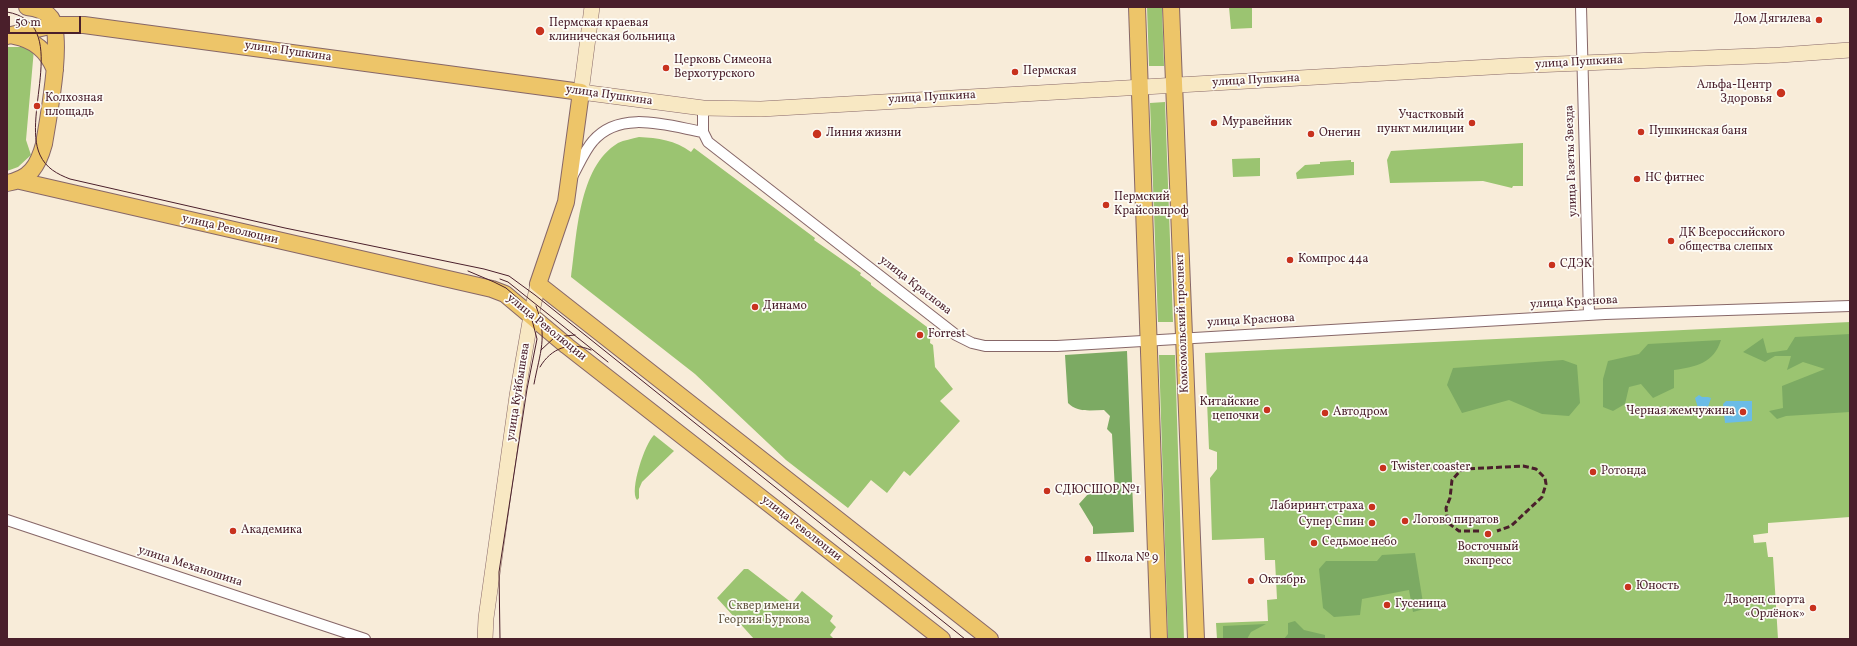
<!DOCTYPE html>
<meta charset="utf-8">
<style>
body{margin:0}
#map{position:relative;width:1857px;height:646px;overflow:hidden;background:#f8ecd9;font-family:Vollkorn,serif}
canvas{display:block}
.frame{position:absolute;inset:0;border:8px solid #4a1f2b;pointer-events:none}
.scale{position:absolute;left:8px;top:16px;width:73px;height:18px;box-sizing:border-box;border:2px solid #4a1f2b;border-top:0;padding-left:5px;font-size:12px;line-height:14px;white-space:nowrap;color:#4a1f2b;-webkit-text-stroke:3px #fdfcf7;paint-order:stroke}
</style>
<div id="map">
<canvas width="1857" height="646"></canvas>
<div class="frame"></div>
<div class="scale">50 m</div>
</div>
<script>
const ctx = document.querySelector('canvas').getContext('2d');
ctx.lineJoin = 'round';
function paint(path, color) { ctx.fillStyle = color; ctx.fill(path, 'evenodd'); }
function strokePath(path, color, width, dash) { ctx.strokeStyle = color; ctx.lineWidth = width; ctx.lineCap = dash ? 'butt' : 'round'; ctx.setLineDash(dash || []); ctx.stroke(path); }
function drawText(font, color, halo, rows, align = 'center') {
  ctx.font = font + ' Vollkorn,serif'; ctx.lineWidth = 3.5; ctx.setLineDash([]); ctx.textBaseline = 'middle'; ctx.strokeStyle = halo; ctx.fillStyle = color; for (const [text, x, y, turn = 0] of rows) {
    ctx.save(); ctx.translate(x, y); ctx.rotate((+turn || 0) * Math.PI / 180); ctx.textAlign = isNaN(turn) ? turn : align; if (halo) ctx.strokeText(text, 0, 0); ctx.fillText(text, 0, 0); ctx.restore();
  }
}
const green = new Path2D(`
 M 1147,7 L 1162,7 L 1164,66 L 1149,66 Z
 M 1229,7 L 1252,8 L 1252,28 L 1231,29 Z
 M 7,47 L 27,47 L 34,49 L 26,140 L 31,155 L 18,167 L 7,171 Z
 M 1165,102 L 1173,322 L 1158,322 L 1150,103 Z
 M 639,137 C 658,138 675,140 691,152 L 694,148 L 815,238 L 814,240 L 861,273 L 860,275 L 871,283 L 871,285 L 931,330 L 930,343 L 933,345 L 935,367 L 953,389 L 940,401 L 960,421 L 910,476 L 904,471 L 887,493 L 871,480 L 848,508 L 786,460 L 695,374 L 571,277 C 577,236 578,167 618,143 C 624,140 632,139 639,137 Z
 M 1523,143 L 1523,186 L 1513,186 L 1512,188 L 1483,181 L 1390,183 L 1387,160 L 1391,151 Z
 M 1260,158 L 1260,176 L 1233,177 L 1232,159 Z
 M 1351,160 L 1351,162 L 1354,162 L 1354,175 L 1297,179 L 1296,173 L 1305,165 L 1320,164 L 1320,162 Z
 M 1850,322 L 1850,517 L 1768,523 L 1768,533 L 1753,535 L 1754,543 L 1766,542 L 1768,557 L 1773,557 L 1778,639 L 1217,639 L 1216,623 L 1268,621 L 1267,600 L 1277,599 L 1275,560 L 1265,560 L 1264,538 L 1212,540 L 1210,478 L 1217,469 L 1217,452 L 1209,449 L 1205,353 Z
 M 1159,355 L 1175,355 L 1184,639 L 1168,639 Z
 M 654,435 L 674,451 L 642,482 L 639,489 L 639,498 L 637,500 C 629,491 645,443 654,435 Z
 M 744,569 L 748,569 L 792,603 L 802,591 L 833,616 L 830,621 L 836,627 L 830,635 L 834,639 L 754,639 L 717,598 Z`);
const forest = new Path2D(`
 M 1850,334 L 1850,412 L 1786,416 L 1777,419 L 1769,411 L 1783,408 L 1782,386 L 1825,369 L 1803,362 L 1787,370 L 1791,356 L 1775,356 L 1765,362 L 1743,352 L 1763,338 L 1767,353 L 1787,350 L 1795,337 Z
 M 1721,340 C 1714,363 1696,367 1674,370 L 1674,388 L 1653,398 L 1641,384 L 1629,387 L 1625,404 L 1613,411 L 1603,407 L 1603,379 L 1608,361 L 1639,354 L 1648,344 Z
 M 1127,351 L 1134,532 L 1093,534 L 1093,527 L 1079,504 L 1088,494 L 1115,491 L 1112,434 L 1107,429 L 1110,416 L 1104,410 C 1092,410 1077,413 1068,403 L 1065,355 Z
 M 1563,360 L 1577,365 L 1580,403 L 1569,416 L 1542,414 L 1509,400 L 1462,413 L 1447,385 L 1453,368 Z
 M 1415,553 L 1424,609 L 1413,612 L 1409,590 L 1362,599 L 1360,615 L 1334,617 L 1323,608 L 1319,569 L 1326,561 L 1377,561 L 1382,555 Z
 M 1295,621 L 1304,630 L 1325,635 L 1325,639 L 1284,639 L 1288,634 L 1288,623 Z
 M 1266,624 L 1251,632 L 1247,639 L 1223,639 L 1223,626 Z`);
const water = new Path2D(`
 M 1699,395 L 1702,397 L 1708,397 L 1711,398 L 1708,407 L 1698,408 L 1695,398 Z
 M 1726,401 L 1752,401 L 1752,421 L 1725,423 L 1723,404 Z`);
const minor = new Path2D(`
 M 1581,7 L 1589,315
 M 703,108 L 703,132 L 708,142 L 956,335 L 972,343 L 985,346 L 1057,346 L 1605,314 L 1850,306
 M 573,175 C 579,164 585,150 593,141 C 620,109 669,126 703,132
 M 7,520 L 365,639`);
const secondary = new Path2D(`
 M 592,7 L 581,92 L 703,108 L 761,109 L 1508,66 L 1780,55 L 1850,50
 M 485,639 L 486,618 L 517,396 L 531,316 L 538,284`);
const primary = new Path2D(`
 M 1137,7 L 1159,639
 M 1171,7 L 1196,639
 M 7,36 L 54,25 L 84,25 L 581,92 L 566,202 L 538,284 L 990,639
 M 14,36 C 34,40 47,50 55,70
 M 20,181 L 492,289 L 505,294 L 567,346 L 942,639
 M 7,183 C 30,179 38,166 44,144 C 48,119 64,38 51,18 C 45,10 36,8 27,7`);
const tram = new Path2D(`
 M 7,12 C 72,23 21,114 40,155 C 46,168 57,174 70,179 L 285,228 L 484,269 L 509,276 L 535,295 L 965,639
 M 468,271 L 494,282 L 506,288 L 521,301 L 531,316 L 537,339 L 527,389 L 499,572 L 500,639
 M 500,279 L 508,282 L 608,362
 M 541,350 L 555,337 L 575,335
 M 540,367 C 551,348 570,341 591,350
 M 534,384 C 540,352 548,337 536,306`);
const rail = new Path2D(`
 M 1479,531 L 1459,531 L 1448,523 L 1446,508 L 1450,498 L 1452,480 L 1460,471 L 1466,469 L 1523,466 L 1536,469 L 1545,478 L 1546,484 L 1542,497 L 1511,526 L 1497,531`);
const markers = [
 [1819,20,4,"#c8321e"],
 [540,31,5,"#c8321e"],
 [666,68,4,"#c8321e"],
 [1015,72,4,"#c8321e"],
 [1781,93,5,"#c8321e"],
 [37,106,4,"#c8321e"],
 [1214,123,4,"#c8321e"],
 [1472,123,4,"#c8321e"],
 [1641,132,4,"#c8321e"],
 [817,134,5,"#c8321e"],
 [1311,134,4,"#c8321e"],
 [1637,179,4,"#c8321e"],
 [1106,205,4,"#c8321e"],
 [1671,241,4,"#c8321e"],
 [1290,260,4,"#c8321e"],
 [1552,265,4,"#c8321e"],
 [755,307,4,"#c8321e"],
 [920,335,4,"#c8321e"],
 [1267,410,4,"#c8321e"],
 [1743,412,4,"#c8321e"],
 [1325,413,4,"#c8321e"],
 [1383,468,4,"#c8321e"],
 [1593,472,4,"#c8321e"],
 [1047,491,4,"#c8321e"],
 [1372,507,4,"#c8321e"],
 [1405,521,4,"#c8321e"],
 [1372,523,4,"#c8321e"],
 [233,531,4,"#c8321e"],
 [1488,534,4,"#c8321e"],
 [1314,543,4,"#c8321e"],
 [1088,559,4,"#c8321e"],
 [1251,581,4,"#c8321e"],
 [1628,587,4,"#c8321e"],
 [1387,605,4,"#c8321e"],
 [1813,608,4,"#c8321e"]
];
const poiNames = [
 ["Дом Дягилева",1811,20,"right"],
 ["Пермская краевая",549,24],
 ["клиническая больница",549,38],
 ["Церковь Симеона",674,61],
 ["Верхотурского",674,75],
 ["Пермская",1023,72],
 ["Альфа-Центр",1772,86,"right"],
 ["Здоровья",1772,100,"right"],
 ["Колхозная",45,99],
 ["площадь",45,113],
 ["Участковый",1464,116,"right"],
 ["пункт милиции",1464,130,"right"],
 ["Муравейник",1222,123],
 ["Пушкинская баня",1649,132],
 ["Линия жизни",826,134],
 ["Онегин",1319,134],
 ["НС фитнес",1645,179],
 ["Пермский",1114,198],
 ["Крайсовпроф",1114,212],
 ["ДК Всероссийского",1679,234],
 ["общества слепых",1679,248],
 ["Компрос 44а",1298,260],
 ["СДЭК",1560,265],
 ["Динамо",763,307],
 ["Forrest",928,335],
 ["Китайские",1259,403,"right"],
 ["цепочки",1259,417,"right"],
 ["Черная жемчужина",1735,412,"right"],
 ["Автодром",1333,413],
 ["Twister coaster",1391,468],
 ["Ротонда",1601,472],
 ["СДЮСШОР №1",1055,491],
 ["Лабиринт cтраха",1364,507,"right"],
 ["Логово пиратов",1413,521],
 ["Супер Спин",1364,523,"right"],
 ["Академика",241,531],
 ["Седьмое небо",1322,543],
 ["Восточный",1488,548,"center"],
 ["экспресс",1488,562,"center"],
 ["Школа № 9",1096,559],
 ["Октябрь",1259,581],
 ["Юность",1636,587],
 ["Дворец спорта",1805,601,"right"],
 ["«Орлёнок»",1805,615,"right"],
 ["Гусеница",1395,605]
];
const streetNames = [
 ["улица Пушкина",288,52,8],
 ["улица Пушкина",1579,63,-3],
 ["улица Пушкина",1256,81,-3],
 ["улица Пушкина",609,96,8],
 ["улица Пушкина",932,98,-3],
 ["улица Газеты Звезда",1572,161,-92],
 ["улица Революции",230,230,13],
 ["улица Краснова",915,286,38],
 ["улица Краснова",1574,303,-3],
 ["улица Краснова",1251,321,-3],
 ["Комсомольский проспект",1183,323,-92],
 ["улица Революции",546,328,39],
 ["улица Куйбышева",519,392,-81],
 ["улица Революции",801,529,38],
 ["улица Механошина",190,567,18]
];
const parkNames = [
 ["Сквер имени",764,607],
 ["Георгия Буркова",764,621]
];
paint(green, '#9bc471');
paint(forest, '#7caa63');
paint(water, '#6bbce6');
strokePath(minor, '#876768', 12);
strokePath(secondary, '#876768', 16);
strokePath(primary, '#876768', 18);
strokePath(minor, '#fff', 10);
strokePath(secondary, '#f8e8c3', 15);
strokePath(primary, '#edc569', 16);
strokePath(tram, '#4a1f2b', 1);
strokePath(rail, '#4a1f2b', 3, [6, 3]);
for (const [x, y, r, color] of markers) { const dot = new Path2D(); dot.arc(x, y, r, 0, 2 * Math.PI); ctx.fillStyle = color; ctx.fill(dot); strokePath(dot, '#fdfcf7', 1.5); }
drawText('12px', '#4a1f2b', '#fdfcf7', poiNames, 'left');
drawText('12px', '#4a1f2b', '#fdfcf7', streetNames);
drawText('12px', '#665944', '#fdfcf7', parkNames);
</script>
